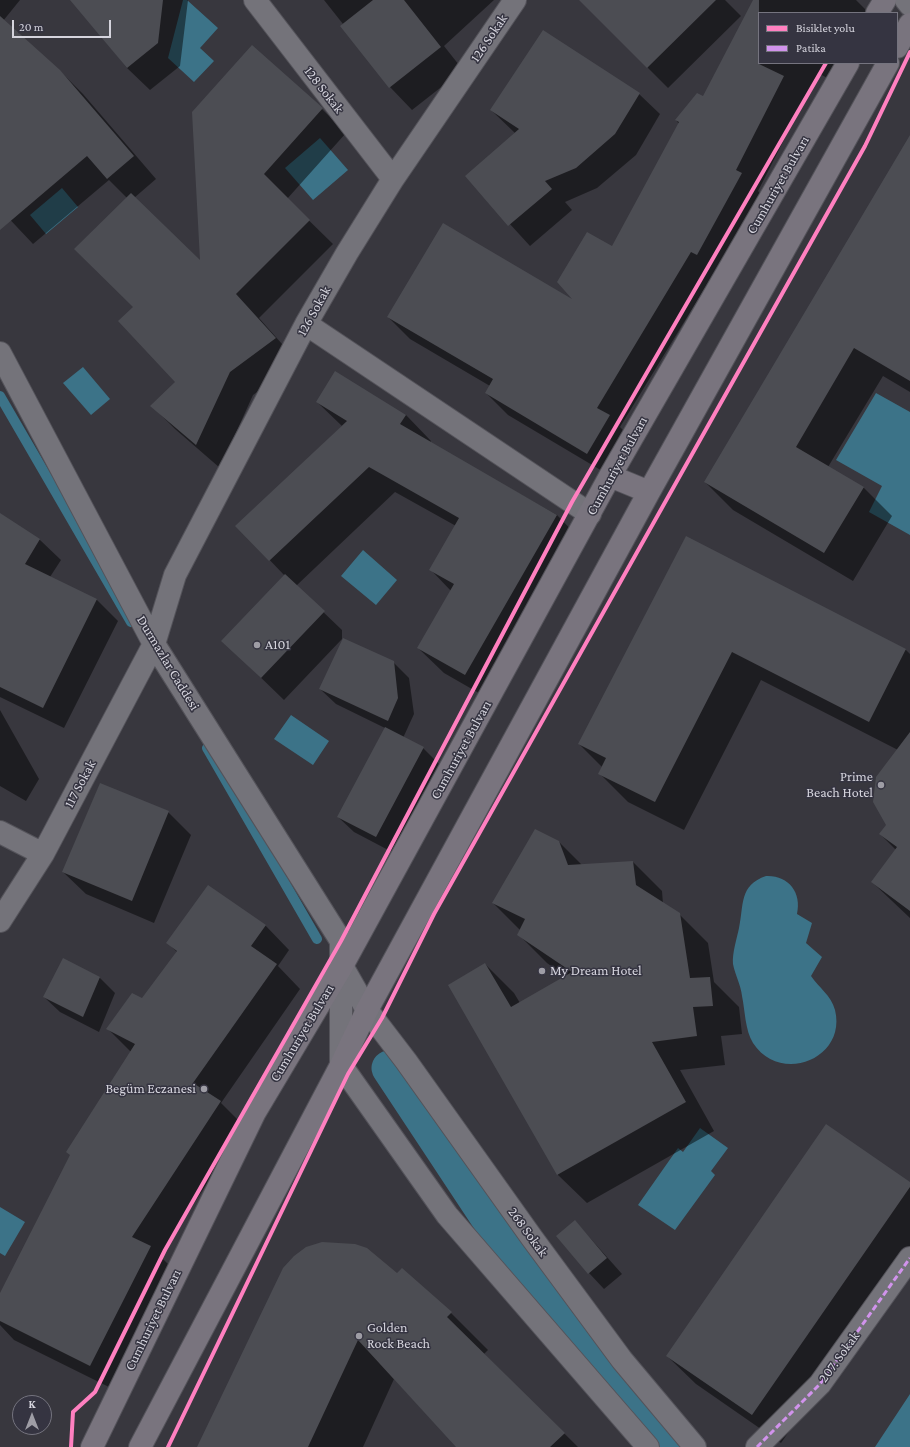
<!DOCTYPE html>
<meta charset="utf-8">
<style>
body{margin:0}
#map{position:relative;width:910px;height:1447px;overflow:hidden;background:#38373e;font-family:"Crimson Pro",serif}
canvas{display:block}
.legend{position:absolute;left:758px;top:12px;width:140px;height:52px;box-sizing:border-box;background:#353441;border:1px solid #75747f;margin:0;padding:5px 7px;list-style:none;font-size:12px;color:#d5d4dd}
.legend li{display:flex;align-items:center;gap:8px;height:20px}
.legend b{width:20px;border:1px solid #75747f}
.north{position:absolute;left:12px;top:1395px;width:40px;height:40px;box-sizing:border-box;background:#353441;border:1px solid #75747f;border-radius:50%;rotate:0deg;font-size:11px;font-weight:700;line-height:16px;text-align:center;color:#d5d4dd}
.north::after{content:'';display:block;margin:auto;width:14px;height:18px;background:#9e9da5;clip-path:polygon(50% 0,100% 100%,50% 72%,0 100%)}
.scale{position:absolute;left:12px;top:20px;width:99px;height:18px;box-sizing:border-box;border:2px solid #d5d4dd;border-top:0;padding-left:5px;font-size:12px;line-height:14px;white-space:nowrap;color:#d5d4dd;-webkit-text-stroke:3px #353441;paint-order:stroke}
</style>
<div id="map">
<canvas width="910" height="1447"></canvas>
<ul class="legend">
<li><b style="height:5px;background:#ff80c0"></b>Bisiklet yolu</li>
<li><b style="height:5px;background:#d193ec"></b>Patika</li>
</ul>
<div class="north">K</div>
<div class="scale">20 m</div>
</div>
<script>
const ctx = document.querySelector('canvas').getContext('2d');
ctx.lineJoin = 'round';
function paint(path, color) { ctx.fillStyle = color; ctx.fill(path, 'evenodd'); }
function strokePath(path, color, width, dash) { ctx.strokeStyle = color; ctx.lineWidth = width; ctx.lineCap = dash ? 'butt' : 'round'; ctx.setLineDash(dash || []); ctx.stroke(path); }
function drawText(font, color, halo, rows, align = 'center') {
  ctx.font = font + ' "Crimson Pro",serif'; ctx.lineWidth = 3; ctx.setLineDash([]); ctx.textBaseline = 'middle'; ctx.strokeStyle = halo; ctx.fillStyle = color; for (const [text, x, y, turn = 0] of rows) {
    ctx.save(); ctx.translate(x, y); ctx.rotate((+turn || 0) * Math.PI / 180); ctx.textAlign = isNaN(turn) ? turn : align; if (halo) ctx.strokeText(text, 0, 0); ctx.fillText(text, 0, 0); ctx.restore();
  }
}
const water = new Path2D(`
 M 183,0 L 187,0 L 218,28 L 200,48 L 214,61 L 194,82 L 168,58 Z
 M 320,138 L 348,170 L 313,200 L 285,168 Z
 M 62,188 L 78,207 L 46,234 L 30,215 Z
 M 83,367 L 110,399 L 91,415 L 63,383 Z
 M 876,393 L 910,412 L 910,535 L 869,512 L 882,486 L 836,460 Z
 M 363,550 L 397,580 L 376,605 L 341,576 Z
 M 291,715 L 329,741 L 313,765 L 274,739 Z
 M 766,876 C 788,875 802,892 797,914 L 812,923 L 806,943 L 822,957 L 811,976 C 819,988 831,995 835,1010 C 847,1059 780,1085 753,1043 C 745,1030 745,1010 742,996 C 741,985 735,975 733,964 C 732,953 737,938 739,928 C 744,905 739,885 766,876 Z
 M 700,1128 L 728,1148 L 711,1171 L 715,1175 L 675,1230 L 638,1205 L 678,1148 L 683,1152 Z
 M 0,1207 L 25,1222 L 5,1256 L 0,1253 Z
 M 910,1394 L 910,1447 L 875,1447 Z`);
const shadow = new Path2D(`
 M 0,0 L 20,0 L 3,21 L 60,71 L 83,94 L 156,179 L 134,198 L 202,263 L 193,112 L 322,109 L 346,133 L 287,199 L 333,244 L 259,318 L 298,362 L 253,395 L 220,468 L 175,429 L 152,406 L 176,382 L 134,307 L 127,198 L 109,180 L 33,244 L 0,209 Z
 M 72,0 L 188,0 L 180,66 L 150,90 L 127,68 Z
 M 324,0 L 494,0 L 444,46 L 463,70 L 412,110 L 390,87 L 341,26 L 343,24 Z
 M 586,0 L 725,0 L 741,16 L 668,88 L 583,3 Z
 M 754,0 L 856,0 L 867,11 L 866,13 L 759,13 L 759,63 L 840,63 L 831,80 L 818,73 L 758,191 L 763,196 L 719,276 L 714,273 L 620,427 L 631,438 L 609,475 L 508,415 L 486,393 L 490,386 L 410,339 L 388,317 L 576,302 L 612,248 L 679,124 L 676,120 L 704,97 Z
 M 639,94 L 660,114 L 636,155 L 597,188 L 565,202 L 572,210 L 530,246 L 466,176 L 516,134 L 491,110 Z
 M 910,138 L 910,392 L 883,376 L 828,467 L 863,487 L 892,516 L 853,581 L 733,510 L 705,482 Z
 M 317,402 L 406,415 L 431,441 L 430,443 L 557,515 L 582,541 L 491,700 L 444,673 L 418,648 L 451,591 L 431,570 L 456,526 L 395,492 L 296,586 L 342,630 L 342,639 L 284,700 L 223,641 L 285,576 L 237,526 L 342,426 Z
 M 0,514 L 40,540 L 61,560 L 50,577 L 97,600 L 118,621 L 64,728 L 0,697 Z
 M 686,537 L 906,650 L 910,654 L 910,918 L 872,882 L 896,850 L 880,834 L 887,825 L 898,750 L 761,680 L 684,830 L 628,802 L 599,773 L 602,767 L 579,744 Z
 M 393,662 L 409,678 L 414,714 L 403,738 L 423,748 L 439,764 L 392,852 L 354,832 L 338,817 L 385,728 L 336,704 L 320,689 Z
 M 0,710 L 39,779 L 26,801 L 0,786 Z
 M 100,784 L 168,812 L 191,835 L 154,923 L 86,894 L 63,872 Z
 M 559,842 L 582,865 L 633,862 L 662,891 L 663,904 L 679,914 L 708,943 L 714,982 L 739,1007 L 742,1034 L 721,1036 L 725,1065 L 680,1070 L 714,1131 L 587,1203 L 558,1175 L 449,985 L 485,964 L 514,993 L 520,1003 L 566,977 L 547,963 L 518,934 L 520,930 L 493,903 Z
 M 265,925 L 289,950 L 278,966 L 300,989 L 221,1103 L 244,1126 L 160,1256 L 175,1271 L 115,1390 L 14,1340 L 0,1325 L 0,1296 L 131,1052 L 108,1029 L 143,1000 L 177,952 L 168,943 Z
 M 99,977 L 115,993 L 99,1032 L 60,1012 L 44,997 Z
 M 910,1183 L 910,1257 L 781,1443 L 696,1384 L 667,1356 Z
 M 575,1221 L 622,1274 L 604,1289 L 589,1273 Z
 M 322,1243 L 355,1245 L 397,1274 L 402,1269 L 451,1313 L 488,1350 L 484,1354 L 578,1447 L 457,1447 L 394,1379 L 363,1447 L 198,1447 Z`);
const stream = new Path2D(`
 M 0,396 L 131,622
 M 207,748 L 317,939`);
const canal = new Path2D(`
 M 389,1068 L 535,1289 L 675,1447`);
const building = new Path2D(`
 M 70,0 L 163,0 L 158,43 L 127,68 Z
 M 373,0 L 404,0 L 441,47 L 389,88 L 340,26 Z
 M 579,0 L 716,0 L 647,68 Z
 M 753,0 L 759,0 L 759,64 L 784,76 L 736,170 L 742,173 L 697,255 L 691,252 L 597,408 L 610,415 L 587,454 L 485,393 L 493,379 L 387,317 L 443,223 L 572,299 L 557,282 L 587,232 L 612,246 L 679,122 L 675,120 L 697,93 L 703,96 Z
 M 0,16 L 60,70 L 134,156 L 107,179 L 87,156 L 0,230 Z
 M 543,30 L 640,93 L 615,134 L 576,168 L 545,181 L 552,189 L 508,226 L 465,176 L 519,129 L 490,110 Z
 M 252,45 L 323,108 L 264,174 L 310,220 L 236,294 L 276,338 L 230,372 L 196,445 L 150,406 L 175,382 L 118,321 L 133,307 L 74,249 L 131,193 L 200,260 L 192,112 Z
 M 910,135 L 910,381 L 854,348 L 796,447 L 864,487 L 824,553 L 704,482 Z
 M 335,371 L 406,415 L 400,424 L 557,515 L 465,675 L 417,648 L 454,584 L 429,570 L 459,518 L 369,467 L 269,561 L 235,526 L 347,421 L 316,402 Z
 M 0,513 L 40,539 L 25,564 L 97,599 L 43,708 L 0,687 Z
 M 686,536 L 906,649 L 869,722 L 732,652 L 655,802 L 598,774 L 606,758 L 578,744 Z
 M 285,574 L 325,611 L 261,678 L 221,641 Z
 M 343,638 L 394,661 L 398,698 L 388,721 L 319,689 Z
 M 385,727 L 424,747 L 376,837 L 337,817 Z
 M 910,732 L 910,911 L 871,882 L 897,847 L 879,834 L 886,825 L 873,802 L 876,777 Z
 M 100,783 L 169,811 L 132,901 L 62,872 Z
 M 535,829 L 559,841 L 568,865 L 633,861 L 636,885 L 680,913 L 690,978 L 710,977 L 713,1006 L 693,1007 L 697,1036 L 652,1042 L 686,1102 L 557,1175 L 448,985 L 485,963 L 511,1007 L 572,972 L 517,935 L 525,919 L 492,903 Z
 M 208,885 L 266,925 L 251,946 L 277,964 L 193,1083 L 221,1101 L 132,1237 L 151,1246 L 90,1366 L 0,1321 L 0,1293 L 70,1155 L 66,1152 L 135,1044 L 106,1029 L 132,993 L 142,998 L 177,951 L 166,943 Z
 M 63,958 L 100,977 L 83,1017 L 43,997 Z
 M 826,1124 L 910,1182 L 910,1187 L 752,1415 L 666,1356 Z
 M 575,1220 L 607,1258 L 588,1274 L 556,1236 Z
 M 322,1242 L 355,1244 L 367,1248 L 397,1273 L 402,1268 L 452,1312 L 447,1317 L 565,1433 L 550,1447 L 456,1447 L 358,1340 L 308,1447 L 197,1447 L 283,1268 L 294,1256 L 306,1247 Z`);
const minor = new Path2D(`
 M 255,0 L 393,179
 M 906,0 L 910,5
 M 306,324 L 590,514
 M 0,353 L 154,644 L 341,941 L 341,1065 L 447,1215 L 648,1447
 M 0,832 L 43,854
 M 0,921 L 43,854 L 154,644 L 175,575 L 306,324 L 347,253 L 393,179 L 515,0
 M 342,966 L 367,1010 L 406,1061 L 532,1238 L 622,1360 L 695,1447
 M 757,1447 L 820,1384 L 910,1258`);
const major = new Path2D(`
 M 877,13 L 885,0
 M 897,47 L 910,24
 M 610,476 L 649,492
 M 92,1447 L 255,1112 L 342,966 L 610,476 L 848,63
 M 140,1447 L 341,1065 L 367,1010 L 649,492 L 888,63`);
const quiet = new Path2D(`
 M 757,1447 L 820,1384 L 910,1258`);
const cycleway = new Path2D(`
 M 71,1447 L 73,1412 L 95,1392 L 165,1250 L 341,941 L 572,502 L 826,63
 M 168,1447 L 348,1074 L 382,1018 L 434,914 L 865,146 L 910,52`);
const markers = [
 [257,645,4,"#9e9da5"],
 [881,785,4,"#9e9da5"],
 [542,971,4,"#9e9da5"],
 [204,1089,4,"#9e9da5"],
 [359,1336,4,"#9e9da5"]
];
const streetNames = [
 ["126 Sokak",489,38,-56],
 ["128 Sokak",324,90,52],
 ["Cumhuriyet Bulvarı",778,185,-60],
 ["126 Sokak",314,311,-61],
 ["Cumhuriyet Bulvarı",617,466,-61],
 ["Durmazlar Caddesi",168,663,59],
 ["Cumhuriyet Bulvarı",461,750,-61],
 ["117 Sokak",80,784,-62],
 ["Cumhuriyet Bulvarı",302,1033,-59],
 ["268 Sokak",528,1232,54],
 ["Cumhuriyet Bulvarı",153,1320,-64],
 ["207. Sokak",839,1357,-54]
];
const poiNames = [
 ["A101",265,645],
 ["Prime",873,777,"right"],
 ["Beach Hotel",873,793,"right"],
 ["My Dream Hotel",550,971],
 ["Begüm Eczanesi",196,1089,"right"],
 ["Golden",367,1328],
 ["Rock Beach",367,1344]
];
paint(water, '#3c7388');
paint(shadow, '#0007');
strokePath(stream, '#3c7388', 10);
strokePath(canal, '#3c7388', 35);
paint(building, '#4c4d53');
strokePath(minor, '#54535a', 24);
strokePath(major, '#54535a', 24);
strokePath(minor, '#74737a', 22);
strokePath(major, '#79747e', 22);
strokePath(quiet, '#d193ec', 3, [6, 3]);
strokePath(cycleway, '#ff80c0', 4);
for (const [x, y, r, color] of markers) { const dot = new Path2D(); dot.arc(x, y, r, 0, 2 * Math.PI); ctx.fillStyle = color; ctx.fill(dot); strokePath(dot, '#353441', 1.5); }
drawText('14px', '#d5d4dd', '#353441', streetNames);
drawText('14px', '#d5d4dd', '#353441', poiNames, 'left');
</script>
